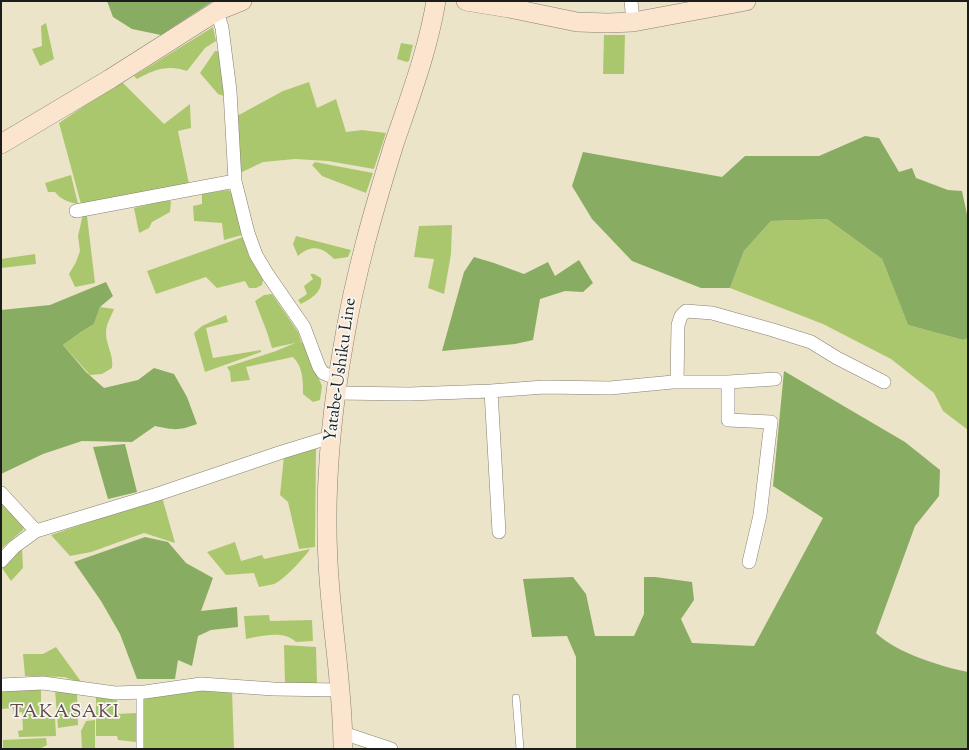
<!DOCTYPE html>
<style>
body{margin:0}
#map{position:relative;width:969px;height:750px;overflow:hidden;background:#ece4c8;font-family:"Sorts Mill Goudy",serif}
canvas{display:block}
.frame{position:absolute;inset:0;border:2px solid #1c1c1c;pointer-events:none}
</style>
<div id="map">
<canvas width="969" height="750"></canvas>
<div class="frame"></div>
</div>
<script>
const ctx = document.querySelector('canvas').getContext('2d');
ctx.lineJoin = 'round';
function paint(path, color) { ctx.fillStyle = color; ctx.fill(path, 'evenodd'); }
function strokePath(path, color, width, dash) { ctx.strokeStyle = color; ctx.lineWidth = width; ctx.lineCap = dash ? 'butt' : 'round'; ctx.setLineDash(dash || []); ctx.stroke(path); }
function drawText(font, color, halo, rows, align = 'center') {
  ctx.font = font + ' "Sorts Mill Goudy",serif'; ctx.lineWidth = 3.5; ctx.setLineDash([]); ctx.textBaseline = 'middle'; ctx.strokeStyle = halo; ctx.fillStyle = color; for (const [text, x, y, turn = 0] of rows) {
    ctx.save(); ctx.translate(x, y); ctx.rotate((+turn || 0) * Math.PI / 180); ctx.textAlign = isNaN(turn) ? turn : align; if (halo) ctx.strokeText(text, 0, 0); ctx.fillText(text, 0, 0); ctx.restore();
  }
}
const green = new Path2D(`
 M 46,23 L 54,59 L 40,66 L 32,49 L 42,46 L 41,26 Z
 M 213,27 L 216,41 L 205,48 L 187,71 C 168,64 153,70 137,79 L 134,76 Z
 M 604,35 L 625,35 L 624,74 L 603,74 Z
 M 401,43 L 413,45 L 409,61 L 407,62 L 397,59 Z
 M 215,51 L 219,51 L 224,96 L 218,94 L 200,73 Z
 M 121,81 L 164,124 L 190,104 L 191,128 L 178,131 L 189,184 L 81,204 L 59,123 Z
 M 309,82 L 317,108 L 336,99 L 346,132 L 362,130 L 386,133 L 374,169 L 328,161 L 295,159 L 263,162 L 240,173 L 237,116 L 283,91 Z
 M 315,162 L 373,173 L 366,193 L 322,176 L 312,165 Z
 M 71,175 L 78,204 C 69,202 61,200 55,192 L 48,192 L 45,183 Z
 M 228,190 L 231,192 L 242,235 L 224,240 L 222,223 L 194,221 L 193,206 L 202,204 L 202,194 Z
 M 168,200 L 171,202 L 170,212 L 152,222 L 149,228 L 139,233 L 134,208 Z
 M 83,214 L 87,216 L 95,283 L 75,287 L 69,274 L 76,262 L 80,251 L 78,236 Z
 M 827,219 L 882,259 L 908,325 L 963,340 L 968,338 L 968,430 L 943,411 L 934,393 L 891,359 L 823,324 L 730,288 L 744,251 L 771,221 Z
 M 452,225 L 451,254 L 444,294 L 428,288 L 434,259 L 414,257 L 419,226 Z
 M 296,236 L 351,250 L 348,257 L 334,259 C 322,247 312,244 298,256 L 293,244 Z
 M 243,237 L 249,256 L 263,280 L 262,285 L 256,288 L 249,288 L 245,281 L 217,288 L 206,277 L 156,294 L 147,271 Z
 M 35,254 L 36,264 L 1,268 L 1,259 Z
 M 310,274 L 314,274 L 321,278 C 323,292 312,298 301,304 L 298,300 L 307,294 L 304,286 L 313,279 Z
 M 272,294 L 298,332 L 301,341 L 300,341 L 303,343 L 322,386 L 320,400 L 313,402 L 303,394 C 303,380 303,367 293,357 L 246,367 L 250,380 L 231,382 L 230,372 L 227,367 L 276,351 L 295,343 L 272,348 L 267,332 L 255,301 L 264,295 Z
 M 100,307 L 114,309 C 111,317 106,324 106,333 C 106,345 114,355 112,368 L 102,374 L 90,375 L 63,345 L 81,332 L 94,324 Z
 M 226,315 L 228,322 L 206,328 L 213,358 L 261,350 L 261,352 L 205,372 L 194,333 L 202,326 Z
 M 314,445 L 316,449 L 315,547 L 299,549 L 288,502 L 280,495 L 284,456 Z
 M 1,496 L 25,524 L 23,530 L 1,549 Z
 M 162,497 L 175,543 L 144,533 L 91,552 L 70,556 L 51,535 Z
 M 235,542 L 241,561 L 262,555 L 264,559 L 310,549 C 305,557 284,580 274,584 C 270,585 264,586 259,587 L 254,573 L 226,575 L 207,552 Z
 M 22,549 L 23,568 L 11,581 L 2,568 L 9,558 Z
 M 269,615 L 270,621 L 312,620 L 313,641 L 296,642 C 283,630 262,636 246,639 L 244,616 Z
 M 284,645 L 316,647 L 317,684 L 285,683 Z
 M 56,647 L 82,683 L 64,677 L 25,676 L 23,654 L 43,654 Z
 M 195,687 L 232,690 L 234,749 L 144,749 L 143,696 Z
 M 41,689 L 41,717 L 55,717 L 56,736 L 19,737 L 18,731 L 23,730 L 22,712 L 14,713 L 13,708 L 1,709 L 1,691 Z
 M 55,690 L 77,693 L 78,725 L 58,728 Z
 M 96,696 L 117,698 L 117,714 L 136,713 L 136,742 L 118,740 L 117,736 L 96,736 Z
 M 95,720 L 95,749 L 82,749 L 81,731 L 86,721 Z
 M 46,738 L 47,745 L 39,749 L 3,749 L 3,740 Z`);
const forest = new Path2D(`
 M 107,1 L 213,1 L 161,35 L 132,29 L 113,17 Z
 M 865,136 L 879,138 L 899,172 L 912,168 L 916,178 L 948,190 L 962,191 L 968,219 L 968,338 L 963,340 L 908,325 L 882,259 L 827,219 L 771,221 L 744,251 L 730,288 L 701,288 L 632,261 L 592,219 L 572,186 L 583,152 L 722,177 L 745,156 L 819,156 Z
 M 474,257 L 494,263 L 524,274 L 548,262 L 555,276 L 579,260 L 593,283 L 583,292 L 565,291 L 540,299 L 533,340 L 515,344 L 442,351 L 464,272 Z
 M 106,282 L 113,296 L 100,307 L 94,324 L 81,332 L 63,345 L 86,372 L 104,388 L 138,380 L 154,368 L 174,374 L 187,397 L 197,424 C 178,431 174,430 155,426 L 132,442 L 82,441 L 43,454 L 1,474 L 1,310 L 50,305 Z
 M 784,371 L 905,442 L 940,470 L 939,496 L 915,526 L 876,633 C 897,653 939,666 968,672 L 968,749 L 576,749 L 576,657 L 567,636 L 532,637 L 523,579 L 573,577 L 586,594 L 595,636 L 634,636 L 644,614 L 644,577 L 655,577 L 692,582 L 694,600 L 681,619 L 692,643 L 754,646 L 823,518 L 773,486 Z
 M 125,444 L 137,492 L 108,499 L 93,447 Z
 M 145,537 L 168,542 L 186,563 L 213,578 L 201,611 L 237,607 L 238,627 L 211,630 L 198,636 L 192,666 L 178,660 L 175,679 L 137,679 L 120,634 L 101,601 L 74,562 Z`);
const lane = new Path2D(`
 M 140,692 L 140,749
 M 516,698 L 520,749`);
const street = new Path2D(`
 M 631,1 L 633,22
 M 217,11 L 222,28 L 230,91 L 235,181 L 248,233 L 256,255 L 268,275 L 304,327 L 319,367 L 323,373 L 338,379
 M 76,211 L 235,181
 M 677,382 L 678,325 L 681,316 L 686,311 L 712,313 L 773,330 L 811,342 L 837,358 L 884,382
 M 728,382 L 728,420 L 771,422 L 760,515 L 749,562
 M 491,391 L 499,532
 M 336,393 L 409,394 L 491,391 L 544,387 L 610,388 L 673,382 L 728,382 L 775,379
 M 1,493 L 36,531
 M 1,561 L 14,547 L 36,531 L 158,494 L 282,452 L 331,437
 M 1,685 L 43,683 L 115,693 L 145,692 L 201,684 L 274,689 L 340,690
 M 343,733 L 391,749`);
const secondary = new Path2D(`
 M 466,1 L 509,8 L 577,22 L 608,23 L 633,22 L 746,1
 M 1,144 L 110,79 L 217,11 L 242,1
 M 343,749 C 343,686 331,625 328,562 C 324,488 331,414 344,341 C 355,274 374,209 394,144 C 410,97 428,50 436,1`);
const streetNames = [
 ["Yatabe-Ushiku Line",342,370,-82]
];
const quarterNames = [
 ["TAKASAKI",65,714]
];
paint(green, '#abc76e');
paint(forest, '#88ac61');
strokePath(lane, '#848072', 8);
strokePath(street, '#848072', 14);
strokePath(secondary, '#848072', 20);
strokePath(lane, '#fff', 7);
strokePath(street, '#fff', 13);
strokePath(secondary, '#fbe5cf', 19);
drawText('17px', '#1c1c1c', '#f6f6f2', streetNames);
ctx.letterSpacing = '1px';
drawText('19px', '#634b4a', '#f6f6f2', quarterNames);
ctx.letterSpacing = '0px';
</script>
